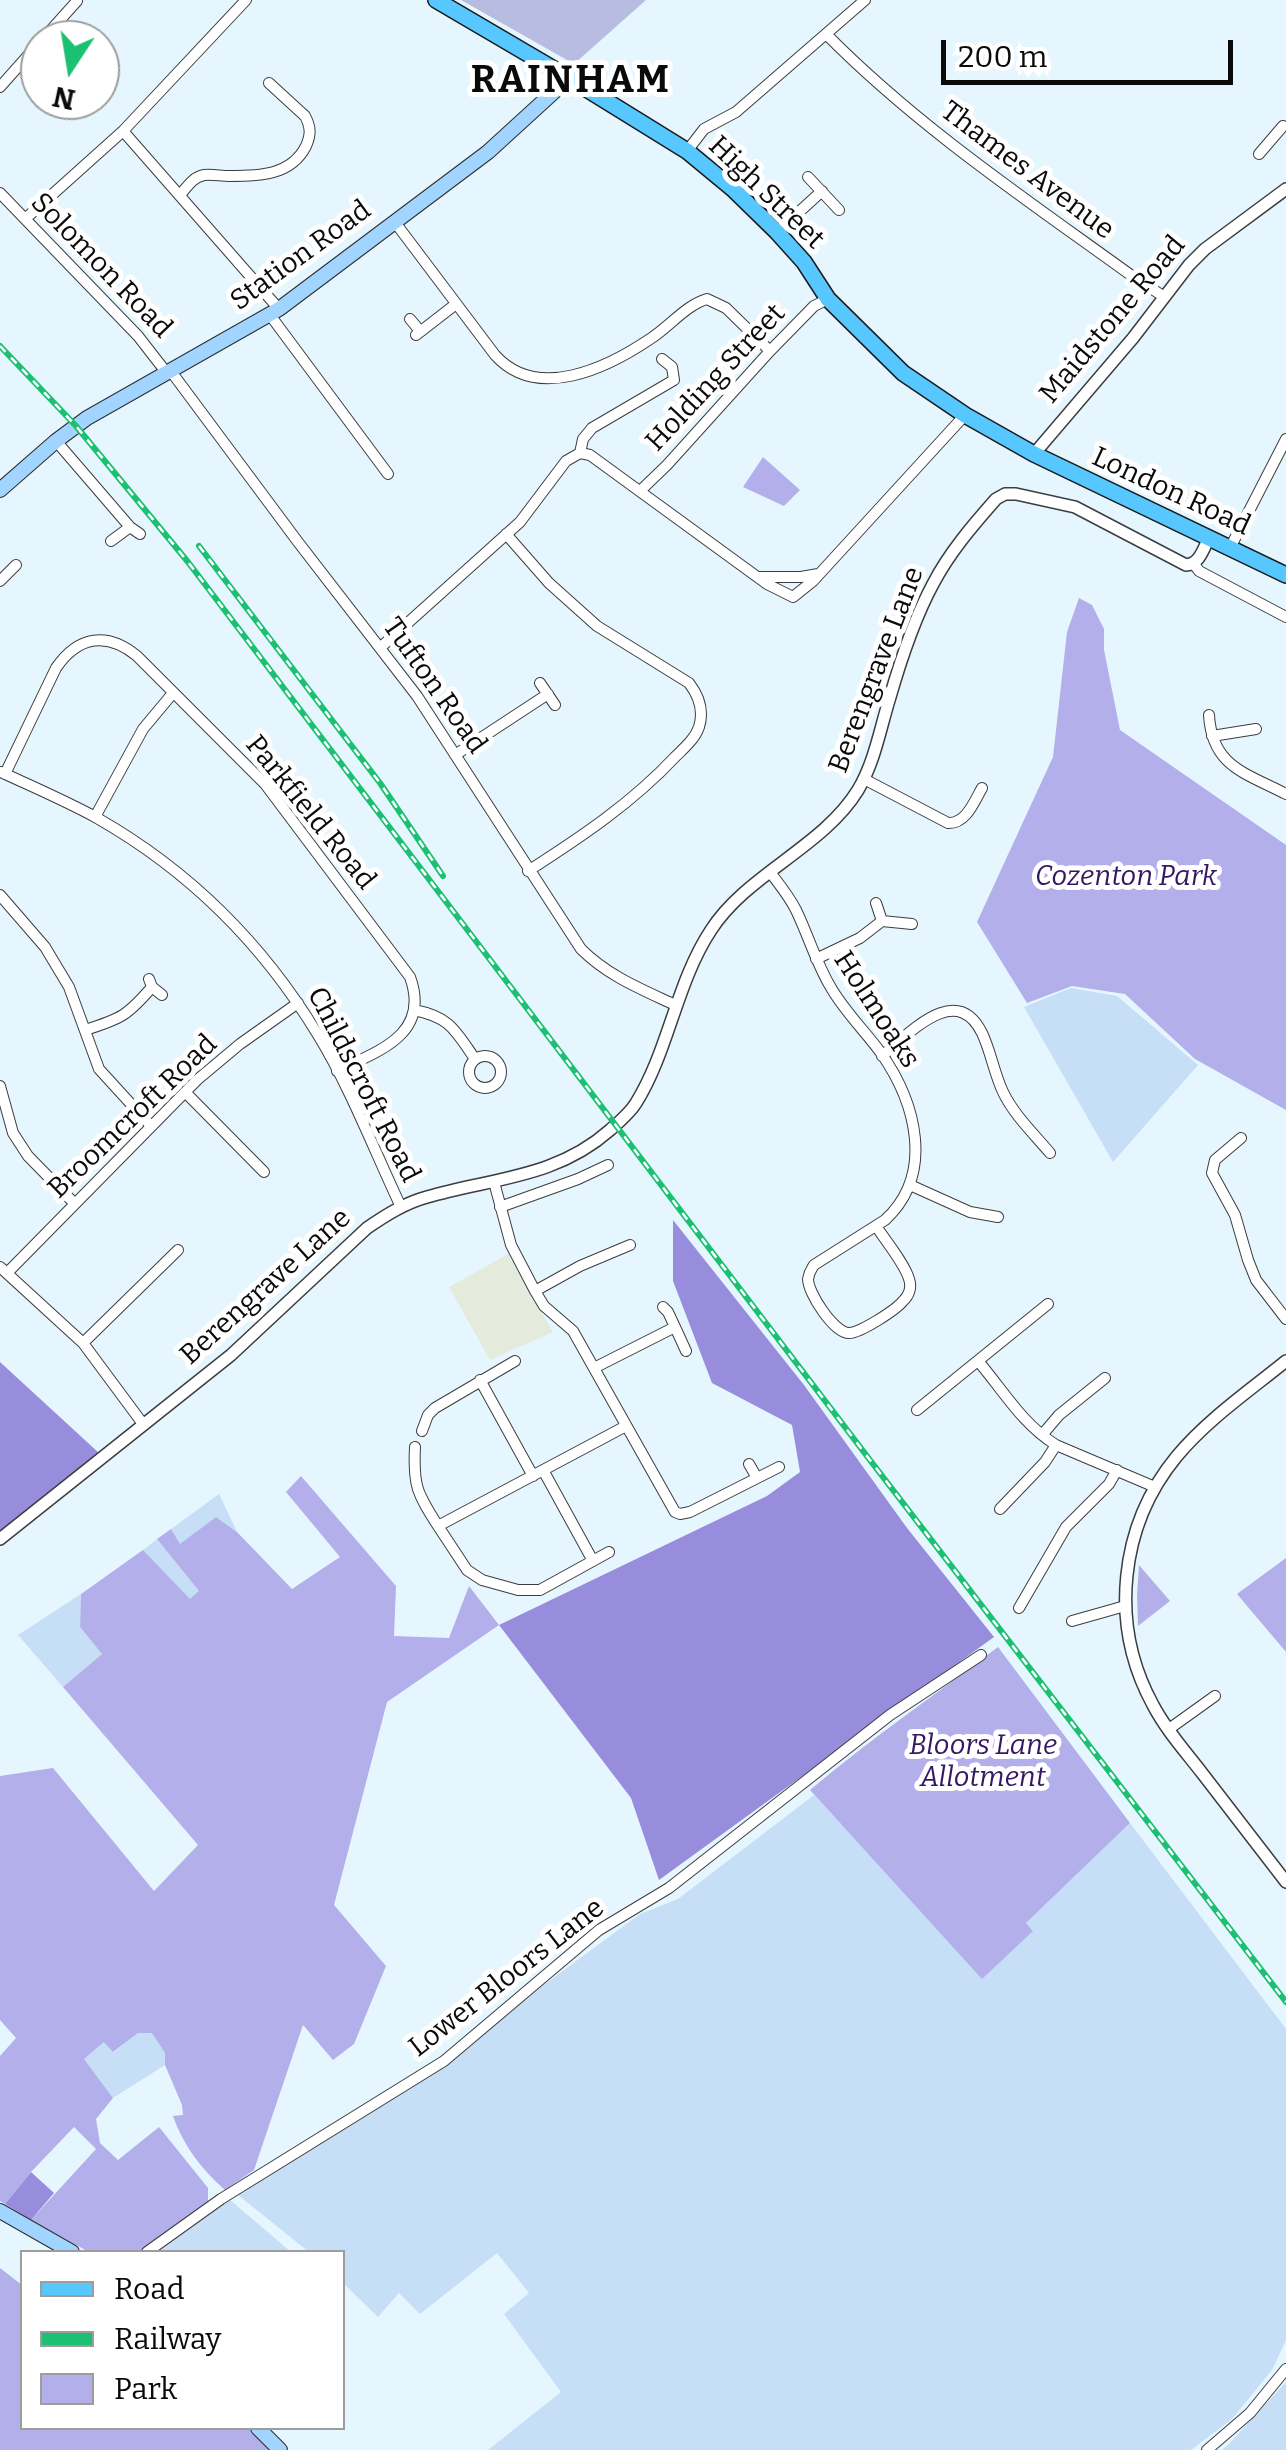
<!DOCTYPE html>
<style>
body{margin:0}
#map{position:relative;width:1286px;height:2450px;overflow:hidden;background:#e6f6ff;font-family:Bitter,serif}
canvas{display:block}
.legend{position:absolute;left:20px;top:2250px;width:325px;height:180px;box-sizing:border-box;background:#fff;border:2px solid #9d9d9d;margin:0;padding:12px 18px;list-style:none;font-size:30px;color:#0a0a0a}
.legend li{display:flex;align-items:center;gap:20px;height:50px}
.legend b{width:50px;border:2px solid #9d9d9d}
.north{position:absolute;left:20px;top:20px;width:100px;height:100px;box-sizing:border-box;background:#fff;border:2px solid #9d9d9d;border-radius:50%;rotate:192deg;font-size:28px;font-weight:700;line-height:40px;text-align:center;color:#0a0a0a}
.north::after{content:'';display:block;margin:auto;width:35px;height:45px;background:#1cc072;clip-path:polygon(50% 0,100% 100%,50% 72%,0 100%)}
.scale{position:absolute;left:941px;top:40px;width:292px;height:45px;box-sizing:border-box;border:5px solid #0a0a0a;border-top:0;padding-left:12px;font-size:30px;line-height:35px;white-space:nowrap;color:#0a0a0a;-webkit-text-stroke:8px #fff;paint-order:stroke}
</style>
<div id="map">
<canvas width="1286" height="2450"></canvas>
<ul class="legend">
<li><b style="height:12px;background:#56c7ff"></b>Road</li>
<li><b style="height:12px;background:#1cc072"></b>Railway</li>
<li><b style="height:28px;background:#b2afeb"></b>Park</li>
</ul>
<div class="north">N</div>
<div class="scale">200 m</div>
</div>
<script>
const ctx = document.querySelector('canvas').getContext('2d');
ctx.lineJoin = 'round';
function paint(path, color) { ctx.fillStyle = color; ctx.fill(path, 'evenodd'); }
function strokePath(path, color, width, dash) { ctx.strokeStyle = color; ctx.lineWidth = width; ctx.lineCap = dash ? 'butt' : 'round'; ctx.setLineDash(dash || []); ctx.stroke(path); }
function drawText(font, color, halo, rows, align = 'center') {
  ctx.font = font + ' Bitter,serif'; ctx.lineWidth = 10; ctx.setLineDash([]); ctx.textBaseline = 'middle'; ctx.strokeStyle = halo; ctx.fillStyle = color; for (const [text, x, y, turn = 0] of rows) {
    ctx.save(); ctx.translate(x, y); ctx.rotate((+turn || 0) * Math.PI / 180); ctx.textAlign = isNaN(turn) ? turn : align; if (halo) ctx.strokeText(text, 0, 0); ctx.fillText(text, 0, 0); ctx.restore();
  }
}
const industrial = new Path2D(`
 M 508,1254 L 553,1332 L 490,1360 L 449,1287 Z`);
const farmland = new Path2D(`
 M 1071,988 L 1117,996 L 1198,1065 L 1113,1162 L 1024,1007 Z
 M 219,1494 L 237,1532 L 216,1517 L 180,1545 L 171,1529 Z
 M 157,1539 L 200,1592 L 189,1600 L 143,1550 Z
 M 81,1594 L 80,1627 L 102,1654 L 63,1687 L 18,1635 Z
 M 814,1795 L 983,1977 L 1033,1930 L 1025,1924 L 1130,1823 L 1286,2029 L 1286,2340 L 1272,2370 L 1232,2419 L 1191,2450 L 488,2450 L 561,2392 L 504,2314 L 529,2293 L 497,2253 L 420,2314 L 399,2293 L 378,2317 L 343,2283 L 342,2252 L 309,2252 L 238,2195 L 381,2105 L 640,1914 L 678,1899 Z
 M 152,2032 L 165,2053 L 165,2065 L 113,2098 L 84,2059 L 105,2041 L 114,2052 L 138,2033 Z
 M 229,2199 L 291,2252 L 158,2252 Z
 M 1286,2382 L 1286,2450 L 1222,2450 L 1228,2445 Z`);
const green = new Path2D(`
 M 763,457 L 800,490 L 784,506 L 743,487 Z
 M 1079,598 L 1092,605 L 1104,629 L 1104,650 L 1120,730 L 1286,845 L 1286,1110 L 1195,1059 L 1125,994 L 1072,986 L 1027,1003 L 977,922 L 1053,757 L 1067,632 Z
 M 301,1476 L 396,1586 L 394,1636 L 449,1638 L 469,1586 L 499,1625 L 387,1702 L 334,1905 L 386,1966 L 354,2044 L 333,2060 L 303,2025 L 254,2170 L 225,2190 C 202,2170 183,2145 173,2116 L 183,2115 L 182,2105 L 165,2065 L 165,2053 L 152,2033 L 138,2033 L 113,2052 L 104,2042 L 84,2059 L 113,2098 L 96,2119 L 100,2143 L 118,2160 L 159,2127 L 208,2188 L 208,2202 L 143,2252 L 89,2252 L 31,2220 L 96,2149 L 74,2127 L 31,2172 L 5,2204 L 0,2201 L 0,2056 L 16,2038 L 0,2020 L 0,1776 L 53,1768 L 154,1891 L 198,1845 L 63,1687 L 102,1654 L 80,1627 L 81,1594 L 143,1550 L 190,1599 L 199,1591 L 157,1539 L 171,1529 L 180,1544 L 216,1517 L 237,1532 L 292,1589 L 340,1557 L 286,1492 Z
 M 1286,1558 L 1286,1652 L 1237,1594 Z
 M 1139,1565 L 1170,1601 L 1138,1626 L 1137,1595 Z
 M 998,1647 L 1130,1823 L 1026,1923 L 1033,1931 L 982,1979 L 810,1790 C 870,1739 935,1695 998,1647 Z
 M 0,2268 L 22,2285 L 22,2428 L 256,2428 L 277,2450 L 0,2450 Z`);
const forest = new Path2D(`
 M 673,1220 L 804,1385 L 907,1528 L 994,1637 L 659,1880 L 631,1798 L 499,1625 L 767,1496 L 800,1472 L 792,1425 L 712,1383 L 673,1281 Z
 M 0,1362 L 99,1453 L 0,1532 Z
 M 31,2172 L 54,2193 L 31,2220 L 5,2204 Z`);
const cemetery = new Path2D(`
 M 461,0 L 646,0 L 574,64 Z`);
const minor = new Path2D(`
 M 826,34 C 918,127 1027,200 1132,276 L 1163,296
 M 42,40 L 77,1
 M 0,87 L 40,42
 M 123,131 L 279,309
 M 687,151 L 704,129 L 736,112 L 865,0
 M 1259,154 L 1283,126
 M 808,177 L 839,210
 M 0,193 L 138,336 L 166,372
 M 180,195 C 187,187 193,177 204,175 C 212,174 221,176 229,176 C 258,176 291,176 306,146 C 311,135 311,127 305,116 L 269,83
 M 25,219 L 123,131 L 246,0
 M 394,221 L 495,355 C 537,402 607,368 650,339 C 669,327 686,305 707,299 L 726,308 L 770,351
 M 777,232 L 822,191
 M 270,315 L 388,474
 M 410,319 L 420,331
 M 416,335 L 456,304
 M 170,370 L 298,542 L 417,696 L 581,949 C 608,976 641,989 675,1005
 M 56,441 L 130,527 L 140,534
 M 580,453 L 590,455 L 767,584 L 793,597 L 813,581 L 965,415
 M 640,491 L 667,465 L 770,351 L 814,306 L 828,299
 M 506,534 L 549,583 L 597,626 L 689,683 C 699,696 704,711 699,727 C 695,739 684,748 675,757 C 632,803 581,837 528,871
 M 111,541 L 130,527
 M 1230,548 L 1286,439
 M 1194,564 L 1199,571 L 1286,617
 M 760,577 L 801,577 L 818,574
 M 0,581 L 16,565
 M 381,647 L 520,522 L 566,461 L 580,453 L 583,439 L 592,428 L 674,380 L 672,367 L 662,359
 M 540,683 L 555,705
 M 1209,715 C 1212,767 1246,773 1286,794
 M 1212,736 L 1256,729
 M 455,755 L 548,694
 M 1,772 C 33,787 66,801 97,818 C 190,871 263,944 318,1035 C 351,1089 374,1150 401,1207
 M 5,774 L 56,668 C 78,636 107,631 137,656 L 265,784 L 410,977 C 431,1035 378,1051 337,1071
 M 864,779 L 948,823 C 966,824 974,802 982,788
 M 95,817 L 143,729 L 173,693
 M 770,872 C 779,884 789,896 796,910 C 808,935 816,962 830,986 C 844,1011 865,1031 881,1053 C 916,1103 935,1174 885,1220 L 814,1265 C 811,1270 809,1272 808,1279 C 808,1293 834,1333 849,1333 C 860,1333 896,1310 903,1301 C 909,1296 912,1287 909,1279 C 905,1264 885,1240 876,1226
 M 0,895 L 45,947 L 69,987 L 99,1069 L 151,1126
 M 876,903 L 882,921
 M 816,959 L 860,938 L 882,921 L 912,924
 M 149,979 L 152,987 L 162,995
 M 414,1010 C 450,1017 455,1030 475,1059
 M 85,1030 C 121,1019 128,1015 152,987
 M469 1072a16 16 0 1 1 32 0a16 16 0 1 1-32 0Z
 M 882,1056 C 909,1034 956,981 982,1033 C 991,1052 994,1073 1003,1092 C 1014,1115 1034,1134 1050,1153
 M 0,1086 L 13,1133 L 28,1156 L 75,1204
 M 185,1092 L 264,1172
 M 1241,1138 L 1215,1160 L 1212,1173 L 1235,1215 L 1248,1260 L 1256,1280 L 1286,1319
 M 494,1182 L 511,1245 L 535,1291 L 544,1306 L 573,1331 L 675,1512 L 680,1514 L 690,1512 L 779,1467
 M 910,1185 L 970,1212 L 998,1217
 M 500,1207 L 578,1179 L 608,1165
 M 0,1267 L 83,1343 L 143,1424
 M 7,1273 L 197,1080 L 240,1044 L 298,1003
 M 535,1291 L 580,1266 L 630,1245
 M 663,1307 L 668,1312 L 675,1327
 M 83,1343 L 178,1250
 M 978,1361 C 1003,1390 1022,1424 1056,1445 L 1155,1487
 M 594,1368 L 675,1327 L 686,1351
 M 480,1380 L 533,1476
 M 917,1410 L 1048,1304
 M 422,1431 L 428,1415 L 435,1408 L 515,1361
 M 1042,1435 L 1059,1415 L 1105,1378
 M 415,1447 C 413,1486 417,1493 438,1526 L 626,1426
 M 749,1464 L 757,1478
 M 543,1470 L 593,1561
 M 1000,1509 L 1045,1462 L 1056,1445
 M 438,1526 L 467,1570 L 482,1580 L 518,1590 L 540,1590 L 609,1552
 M 1019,1608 L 1066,1527 L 1109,1484 L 1117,1470
 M 1072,1621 L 1125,1606
 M 1169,1729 L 1215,1696
 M 147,2252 L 221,2199 L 444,2061 L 599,1930 L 669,1888 L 890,1715 L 981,1655
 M 1207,2450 L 1250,2413 L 1286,2369`);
const tertiary = new Path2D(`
 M 1034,454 L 1133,338 L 1189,265 L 1205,249 L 1286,189
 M 1286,1361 C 1249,1391 1208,1419 1177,1456 C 1119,1526 1109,1625 1153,1705 C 1166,1730 1185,1751 1202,1773 C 1230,1809 1258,1846 1286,1882
 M 0,1539 L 231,1355 L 367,1228 C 386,1215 405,1203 427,1197 C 492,1178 556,1178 610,1130 C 619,1122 630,1113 636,1103 C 669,1050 676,983 711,930 C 747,874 823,847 858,790 C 875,761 880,729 890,697 C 901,659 914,619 933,584 C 949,553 973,525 996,499 L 1005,494 L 1016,494 L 1075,507 L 1186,565 C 1200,564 1203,549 1209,538`);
const secondary = new Path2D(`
 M 0,490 L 56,441 L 87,418 L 279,309 L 488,152 L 569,78
 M 0,2211 L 72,2252
 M 258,2428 L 280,2450`);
const primary = new Path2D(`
 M 436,0 L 569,78 L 687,151 L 733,189 L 777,232 L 804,262 L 828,299 L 903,373 L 965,415 L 1034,454 L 1286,575`);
const rail = new Path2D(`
 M 0,346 L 76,426 L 188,562 L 873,1464 L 1286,2002
 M 199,546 L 380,783 L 443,876`);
const streetNames = [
 ["Thames Avenue",1027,171,37],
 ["High Street",766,193,44],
 ["Station Road",301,256,-36],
 ["Solomon Road",101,266,46],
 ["Maidstone Road",1113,320,-50],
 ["Holding Street",716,378,-47],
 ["London Road",1171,492,25],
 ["Berengrave Lane",877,670,-69],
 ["Tufton Road",434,686,55],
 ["Parkfield Road",310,813,51],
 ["Holmoaks",876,1010,57],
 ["Childscroft Road",363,1085,63],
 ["Broomcroft Road",133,1117,-44],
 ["Berengrave Lane",266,1287,-42],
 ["Lower Bloors Lane",507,1978,-38]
];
const parkNames = [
 ["Cozenton Park",1126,877],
 ["Bloors Lane",983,1746],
 ["Allotment",983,1778]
];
const districtNames = [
 ["RAINHAM",571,81]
];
paint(industrial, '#e4eadc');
paint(farmland, '#c6def6');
paint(green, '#b2afeb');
paint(forest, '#978ddc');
paint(cemetery, '#b8bce0');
strokePath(minor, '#3d3d3d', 12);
strokePath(tertiary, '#3d3d3d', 14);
strokePath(secondary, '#2c2c2c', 16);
strokePath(primary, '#1b1b1b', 18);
strokePath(minor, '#fff', 10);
strokePath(tertiary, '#fff', 11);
strokePath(secondary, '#a1d4ff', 14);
strokePath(primary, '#56c7ff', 15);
strokePath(rail, '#1cc072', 6);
strokePath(rail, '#fff', 2.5, [8]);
drawText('28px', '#0a0a0a', '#fff', streetNames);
drawText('italic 28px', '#341863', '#fff', parkNames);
ctx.letterSpacing = '2.5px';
drawText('bold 38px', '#0a0a0a', '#fff', districtNames);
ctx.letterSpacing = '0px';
</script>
